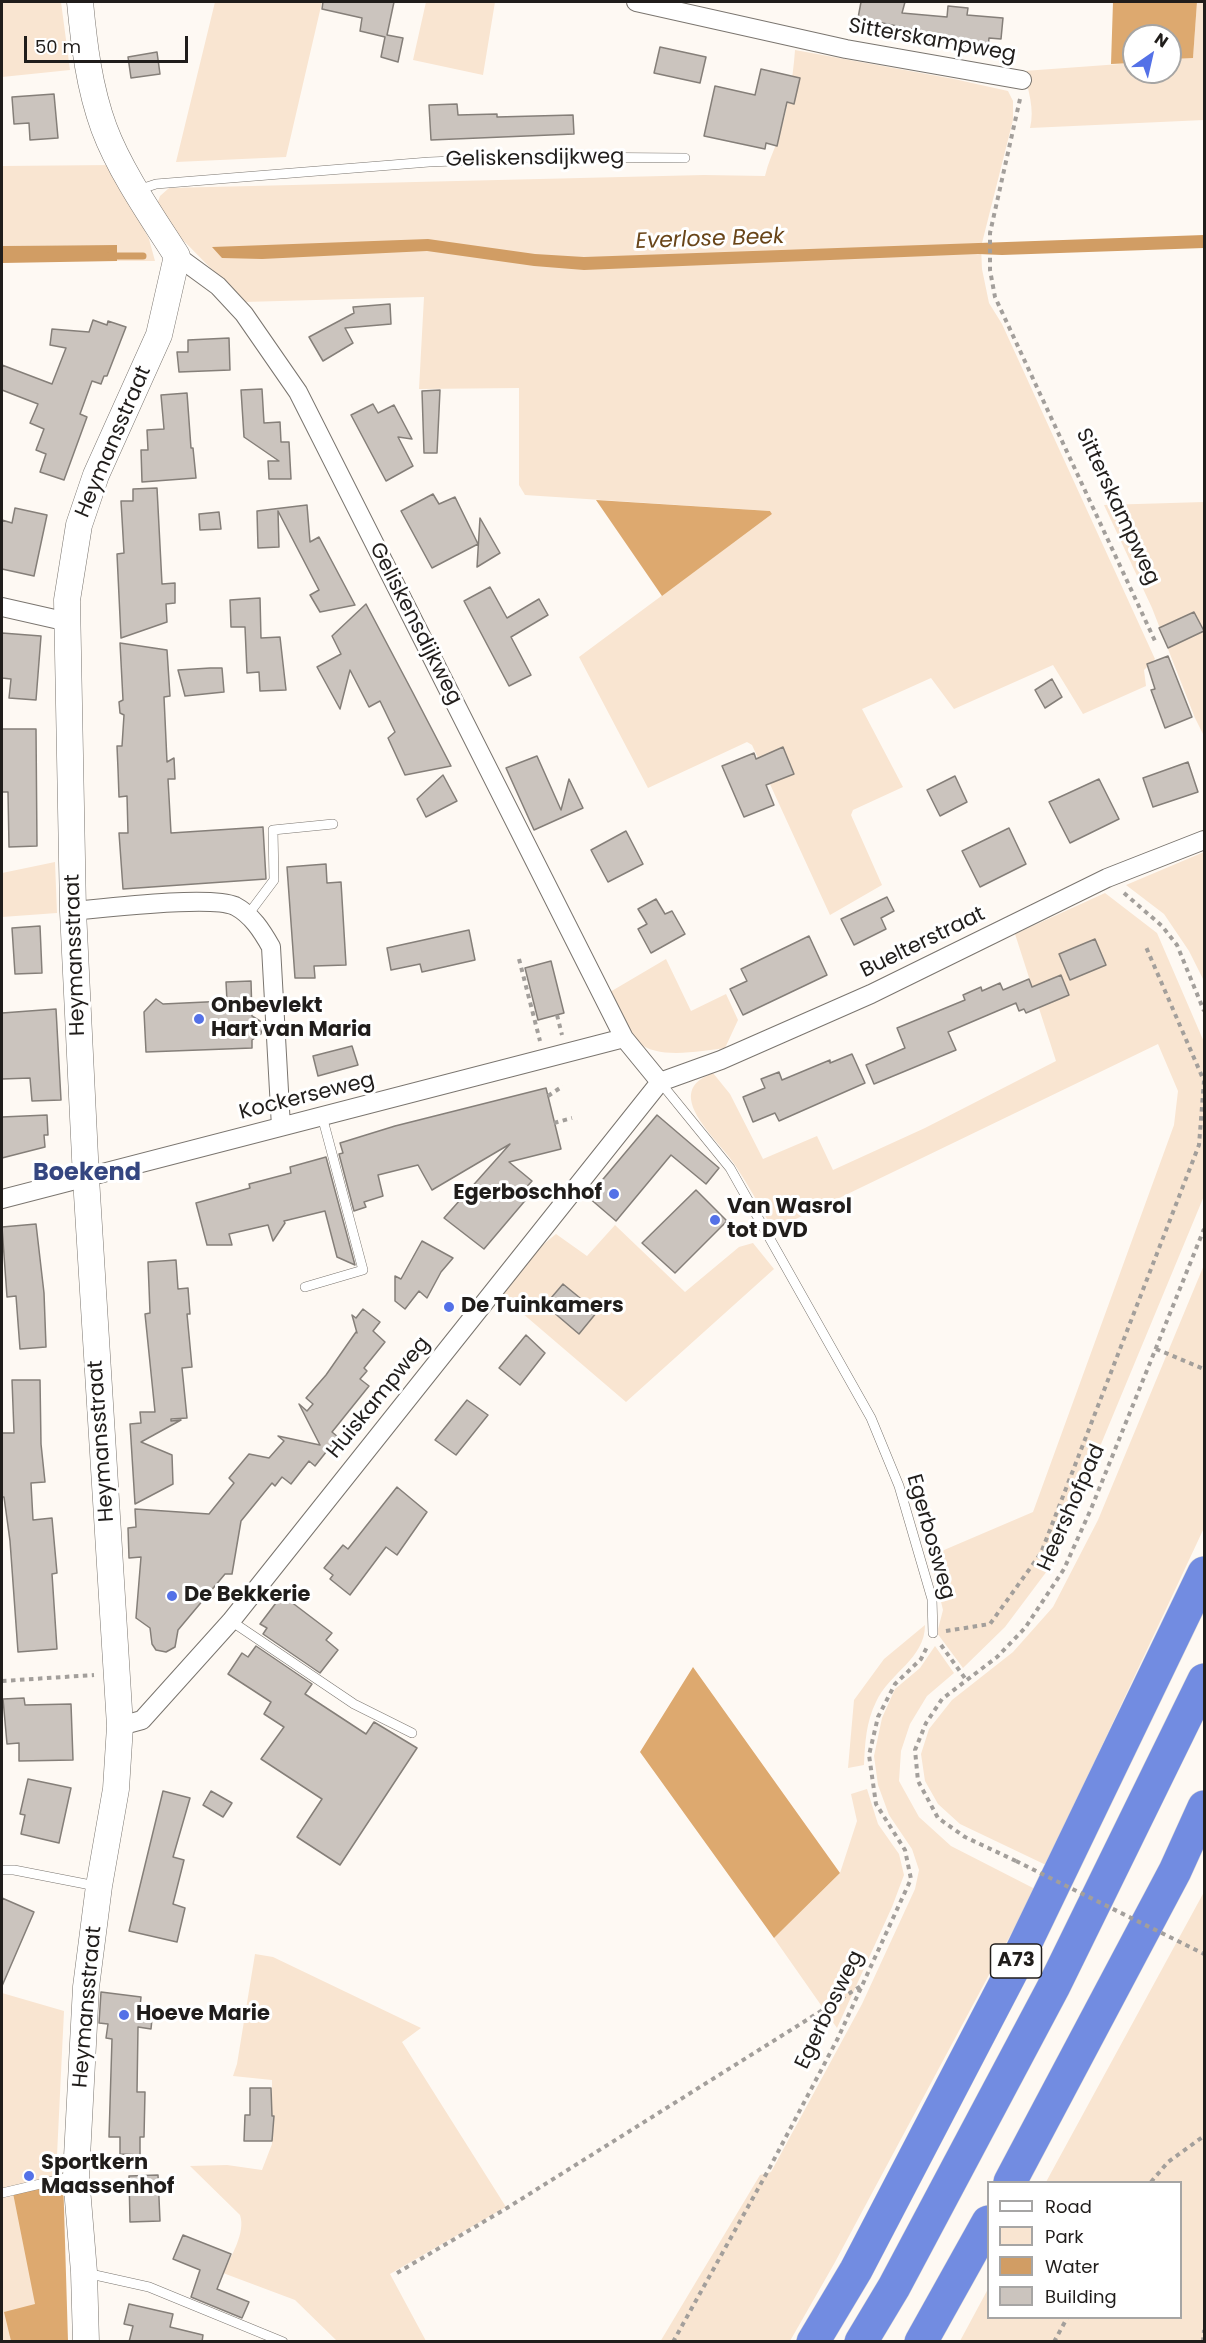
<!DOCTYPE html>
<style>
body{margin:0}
#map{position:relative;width:1206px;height:2343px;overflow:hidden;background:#fef9f3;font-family:Poppins,sans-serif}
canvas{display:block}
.frame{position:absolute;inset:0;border:3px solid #201d1b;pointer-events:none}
.legend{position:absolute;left:987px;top:2181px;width:195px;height:138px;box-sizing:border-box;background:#fff;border:2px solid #a6a5a4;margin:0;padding:8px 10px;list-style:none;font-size:18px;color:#201d1b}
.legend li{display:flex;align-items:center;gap:12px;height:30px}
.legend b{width:30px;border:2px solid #a6a5a4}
.north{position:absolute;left:1122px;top:24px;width:60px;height:60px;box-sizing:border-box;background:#fff;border:2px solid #a6a5a4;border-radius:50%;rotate:34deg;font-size:16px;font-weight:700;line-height:24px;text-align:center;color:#201d1b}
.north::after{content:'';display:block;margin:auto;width:21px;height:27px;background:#5471e7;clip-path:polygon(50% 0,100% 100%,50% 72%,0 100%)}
.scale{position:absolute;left:24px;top:36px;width:164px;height:27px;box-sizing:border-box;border:3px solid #201d1b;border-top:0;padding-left:8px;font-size:18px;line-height:21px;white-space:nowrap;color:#201d1b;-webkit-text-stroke:4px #fff;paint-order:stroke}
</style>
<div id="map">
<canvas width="1206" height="2343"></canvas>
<div class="frame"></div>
<ul class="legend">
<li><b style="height:8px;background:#fff"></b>Road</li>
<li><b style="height:16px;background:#f9e5d1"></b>Park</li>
<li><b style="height:16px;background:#d19d64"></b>Water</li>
<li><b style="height:16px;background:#cbc4be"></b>Building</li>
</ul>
<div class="north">N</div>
<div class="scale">50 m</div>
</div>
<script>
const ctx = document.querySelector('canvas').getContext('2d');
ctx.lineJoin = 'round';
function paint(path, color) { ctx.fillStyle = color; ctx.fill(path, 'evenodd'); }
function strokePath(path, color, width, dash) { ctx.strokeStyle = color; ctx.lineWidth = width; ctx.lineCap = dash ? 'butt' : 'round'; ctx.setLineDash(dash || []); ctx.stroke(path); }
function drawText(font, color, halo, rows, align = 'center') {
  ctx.font = font + ' Poppins,sans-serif'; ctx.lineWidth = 6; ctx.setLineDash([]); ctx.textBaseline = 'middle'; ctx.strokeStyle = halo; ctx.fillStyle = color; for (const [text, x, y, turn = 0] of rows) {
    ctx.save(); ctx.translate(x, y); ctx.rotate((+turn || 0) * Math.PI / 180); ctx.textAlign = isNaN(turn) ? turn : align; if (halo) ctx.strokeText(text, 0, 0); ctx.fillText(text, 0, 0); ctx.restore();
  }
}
const green = new Path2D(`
 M 2,2 L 61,2 L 70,70 L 2,77 Z
 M 215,2 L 322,2 L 286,157 L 176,162 Z
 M 426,2 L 495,2 L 483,75 L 413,60 Z
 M 1197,2 L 1204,2 L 1204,120 L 1030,128 C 1035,109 1028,90 1024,71 L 1134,63 L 1134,72 L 1170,72 L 1170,59 L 1193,57 Z
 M 795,50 L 954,79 L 1008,91 L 1013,101 L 1013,120 L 981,247 L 982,269 L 989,303 L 1002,324 L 1155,659 L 1144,670 L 1146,686 L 1083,714 L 1053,665 L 954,709 L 931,678 L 862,709 L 903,787 L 853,810 L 851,815 L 882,885 L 830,915 L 752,745 L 747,742 L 648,788 L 579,657 L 772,514 L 770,511 L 525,495 L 519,485 L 519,388 L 419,389 L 424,297 L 244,302 L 175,232 L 156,207 L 160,196 L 169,188 L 704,175 L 765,176 C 768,163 773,152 778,140 C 787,112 793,80 795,50 Z
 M 112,165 L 149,239 L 155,261 L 117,261 L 117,245 L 2,246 L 2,166 Z
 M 1204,502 L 1204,736 L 1195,718 L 1152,608 L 1104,505 Z
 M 1204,852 L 1204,981 L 1189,951 L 1164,914 L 1126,885 Z
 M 55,862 L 57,913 L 2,917 L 2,873 Z
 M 1105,893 L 1157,933 L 1204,1042 L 1204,1196 L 1050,1567 L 1005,1627 L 963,1668 L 937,1633 L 943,1610 L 930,1556 L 1033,1512 L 1174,1125 L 1178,1091 L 1158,1044 L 773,1230 C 761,1208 749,1186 735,1165 C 723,1147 693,1120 691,1099 C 690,1084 701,1078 713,1073 L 730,1094 L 763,1159 L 817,1136 L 833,1170 L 925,1128 L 1056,1061 L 1015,934 Z
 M 666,959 L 691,1011 L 726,994 L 738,1020 L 725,1048 C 701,1051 657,1060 638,1042 C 625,1029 618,1008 610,992 Z
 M 615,1225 L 685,1292 L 739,1247 L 753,1243 L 774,1269 L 626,1402 L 501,1295 L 534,1252 L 556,1234 L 587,1256 Z
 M 1204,1265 L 1204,1528 L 1046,1865 L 960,1824 L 938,1804 L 925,1781 L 921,1754 L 929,1729 L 952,1700 L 1013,1652 L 1053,1607 L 1098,1520 Z
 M 925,1625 C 925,1659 889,1673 876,1702 C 866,1722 865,1743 864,1765 L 848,1768 L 854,1700 L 884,1659 Z
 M 935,1646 L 954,1673 L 927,1696 L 910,1724 L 901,1751 L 899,1781 L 919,1817 L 951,1846 L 1035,1889 L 834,2264 L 790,2341 L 660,2342 L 760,2175 L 771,2172 L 862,2004 L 915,1889 L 919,1870 L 912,1849 L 889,1815 L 878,1785 L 874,1756 L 882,1718 L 895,1689 L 920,1668 Z
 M 867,1789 L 878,1824 L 899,1854 L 904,1875 L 892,1907 L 837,2028 L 774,1938 L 840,1873 L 857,1821 L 851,1794 Z
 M 1204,1892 L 1204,2341 L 960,2341 L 988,2289 L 988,2318 L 1180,2318 L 1180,2182 L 1046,2182 Z
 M 255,1954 L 273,1957 L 421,2028 L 402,2042 L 506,2207 L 390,2274 L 426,2341 L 337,2341 L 295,2300 L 223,2273 C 231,2256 246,2233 240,2215 L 190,2166 L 227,2165 L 262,2170 L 272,2144 L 272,2080 L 233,2076 L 237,2064 Z
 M 2,1993 L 64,2011 L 48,2341 L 2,2341 Z`);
const forest = new Path2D(`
 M 1113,2 L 1197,2 L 1193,58 L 1170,59 L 1170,36 L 1134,36 L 1134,63 L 1111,64 Z
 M 596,500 L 770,511 L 772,514 L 662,596 Z
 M 693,1667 L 840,1873 L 774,1938 L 640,1752 Z
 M 63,2175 L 68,2341 L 11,2341 L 4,2312 L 35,2304 L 12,2188 Z`);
const water = new Path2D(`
 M 1204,235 L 1204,248 L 1002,255 L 978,254 L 584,270 L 534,266 L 427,251 L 262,259 L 222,258 L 212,247 L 428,239 L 535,254 L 584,257 Z
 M 117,245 L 117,261 L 2,263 L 2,246 Z`);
const stream = new Path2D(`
 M 109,256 L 143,256`);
const building = new Path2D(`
 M 323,2 L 394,2 L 387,35 L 403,38 L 398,62 L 381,57 L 385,37 L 360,31 L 362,18 L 322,9 Z
 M 861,2 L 905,2 L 902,13 L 947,17 L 948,6 L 968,8 L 967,15 L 1003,18 L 1001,39 L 989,38 L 988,48 L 926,40 L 926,32 L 858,18 Z
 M 660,47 L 706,57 L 700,83 L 654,73 Z
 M 157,52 L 160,74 L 131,78 L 128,57 Z
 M 761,69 L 800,78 L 794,104 L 787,102 L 777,146 L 766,143 L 765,149 L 704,136 L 715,86 L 755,95 Z
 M 54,94 L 58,138 L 30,140 L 29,123 L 14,124 L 12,97 Z
 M 457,104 L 458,115 L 497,114 L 497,117 L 573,115 L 574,134 L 431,140 L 429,105 Z
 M 390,304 L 391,324 L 345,328 L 353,343 L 323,361 L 309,337 L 354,313 L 353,307 Z
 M 93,320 L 107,325 L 108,321 L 126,327 L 107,376 L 104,376 L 101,384 L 92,381 L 80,414 L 87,417 L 64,480 L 40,472 L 46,454 L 36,450 L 44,429 L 30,423 L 38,404 L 2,390 L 2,365 L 52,384 L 66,348 L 50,345 L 52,329 L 89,332 Z
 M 229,338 L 230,370 L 179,372 L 177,352 L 188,352 L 188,340 Z
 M 262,389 L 264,423 L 280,422 L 281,442 L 289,442 L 291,479 L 269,479 L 268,461 L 279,461 L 244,437 L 241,390 Z
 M 440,390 L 437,453 L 424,453 L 422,391 Z
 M 187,393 L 191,448 L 193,448 L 196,478 L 142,482 L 141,450 L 148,450 L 147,430 L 164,429 L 161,395 Z
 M 373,404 L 378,413 L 394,405 L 412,439 L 398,437 L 413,466 L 386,481 L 351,415 Z
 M 157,488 L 162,584 L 175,583 L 175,603 L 166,604 L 167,622 L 121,638 L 117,554 L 124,553 L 121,501 L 133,501 L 133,489 Z
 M 433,494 L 439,504 L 455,497 L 478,544 L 432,568 L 401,511 Z
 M 307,505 L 310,542 L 319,537 L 355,605 L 320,612 L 310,595 L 319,590 L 278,511 L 279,547 L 258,548 L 257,511 Z
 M 15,508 L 47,515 L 34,576 L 2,569 L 2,520 L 12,523 Z
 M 219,512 L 221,529 L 200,530 L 199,514 Z
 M 480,518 L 500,553 L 477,567 Z
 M 490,587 L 507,618 L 539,599 L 548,615 L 511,637 L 531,675 L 509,686 L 464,601 Z
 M 260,598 L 261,638 L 280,637 L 286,690 L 260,691 L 259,672 L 247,673 L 245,627 L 231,627 L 230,600 Z
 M 366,604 L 413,693 L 451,766 L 405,775 L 388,738 L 395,732 L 380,701 L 369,707 L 350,670 L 340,709 L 317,667 L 341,654 L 332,636 Z
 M 1194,612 L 1204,631 L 1168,648 L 1159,628 Z
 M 2,633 L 41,636 L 36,700 L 9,698 L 11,679 L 2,678 Z
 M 120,643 L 167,650 L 170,696 L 164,697 L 167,762 L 174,758 L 175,779 L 168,779 L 171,833 L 263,827 L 266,879 L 123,889 L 119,833 L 128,833 L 127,796 L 119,797 L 118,769 L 117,746 L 122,746 L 124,715 L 120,713 L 119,702 L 123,700 Z
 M 1168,656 L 1192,717 L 1165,728 L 1151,690 L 1155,689 L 1147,664 Z
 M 210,668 L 222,668 L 224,692 L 185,696 L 178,670 Z
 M 1052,679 L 1062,697 L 1045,708 L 1035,690 Z
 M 2,729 L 36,729 L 37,846 L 9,847 L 8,792 L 2,792 Z
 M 783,747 L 794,774 L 766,785 L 774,805 L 744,817 L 722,766 L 754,753 L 756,759 Z
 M 537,756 L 561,810 L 569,779 L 583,808 L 534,830 L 506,768 Z
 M 1188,762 L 1198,792 L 1153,807 L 1143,778 Z
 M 443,775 L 457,801 L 426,817 L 417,799 Z
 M 955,776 L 967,802 L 940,816 L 927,790 Z
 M 1099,779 L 1119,819 L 1070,843 L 1049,802 Z
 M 1009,828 L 1026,864 L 980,887 L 962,851 Z
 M 626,831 L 643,864 L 608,882 L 591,850 Z
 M 326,864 L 327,883 L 341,882 L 346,965 L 314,966 L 315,978 L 295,978 L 287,867 Z
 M 887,897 L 894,911 L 881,918 L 886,929 L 854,945 L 841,919 Z
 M 656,899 L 665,914 L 672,911 L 685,934 L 651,953 L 638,929 L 647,924 L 638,909 Z
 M 40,926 L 42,973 L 15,974 L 12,928 Z
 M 469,930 L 475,960 L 422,972 L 420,964 L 391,970 L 387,948 Z
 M 809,936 L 827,975 L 743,1015 L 730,989 L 747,981 L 741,969 Z
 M 1095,939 L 1106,965 L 1070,980 L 1059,954 Z
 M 551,961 L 564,1013 L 538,1020 L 525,968 Z
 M 1061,975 L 1069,995 L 1026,1013 L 1024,1009 L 1019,1011 L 1016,1003 L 948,1032 L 956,1050 L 874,1084 L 866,1065 L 905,1048 L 897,1028 L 965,1000 L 963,995 L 981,987 L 982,991 L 1000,983 L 1003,990 L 1029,979 L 1032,987 Z
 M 251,981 L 252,1016 L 260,1021 L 262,1028 L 261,1034 L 252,1040 L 252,1048 L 146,1052 L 144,1012 L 156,999 L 163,1004 L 227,1001 L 226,982 Z
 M 56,1009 L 61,1100 L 32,1101 L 30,1078 L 2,1079 L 2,1013 Z
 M 352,1046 L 358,1065 L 318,1076 L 313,1056 Z
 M 852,1054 L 865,1083 L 779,1121 L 775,1113 L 753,1122 L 743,1097 L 765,1088 L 761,1079 L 779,1072 L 782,1080 L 830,1060 L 830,1063 Z
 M 546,1088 L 561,1149 L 509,1162 L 532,1181 L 523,1191 L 529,1196 L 484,1249 L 444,1218 L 510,1144 L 432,1190 L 418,1165 L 378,1175 L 383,1196 L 364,1202 L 366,1207 L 354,1211 L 339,1154 L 343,1153 L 340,1143 L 395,1126 Z
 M 47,1115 L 48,1135 L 44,1135 L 45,1147 L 2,1158 L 2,1117 Z
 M 657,1115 L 719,1168 L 706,1184 L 671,1155 L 616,1221 L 588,1197 Z
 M 326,1157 L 355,1265 L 337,1257 L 325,1211 L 284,1221 L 285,1223 L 273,1241 L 268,1225 L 229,1234 L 232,1245 L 207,1245 L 196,1203 L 250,1188 L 249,1184 L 291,1173 L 290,1167 Z
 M 696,1190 L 727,1221 L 675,1273 L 642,1243 Z
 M 36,1224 L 44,1293 L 46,1347 L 20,1349 L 16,1296 L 7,1297 L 2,1227 Z
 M 422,1241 L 453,1258 L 441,1272 L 427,1298 L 419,1291 L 405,1309 L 395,1301 L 395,1276 L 401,1279 Z
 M 176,1260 L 178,1289 L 188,1288 L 190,1314 L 187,1314 L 192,1367 L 182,1368 L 187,1418 L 171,1419 L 171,1421 L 181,1420 L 141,1442 L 172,1455 L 173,1484 L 135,1504 L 130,1424 L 141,1423 L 140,1412 L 155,1412 L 145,1314 L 150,1313 L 148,1262 Z
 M 563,1284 L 597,1312 L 579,1334 L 545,1305 Z
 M 363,1309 L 380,1322 L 373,1331 L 385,1342 L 364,1368 L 367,1371 L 360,1379 L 369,1386 L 332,1432 L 338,1437 L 315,1466 L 309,1461 L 291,1484 L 282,1477 L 275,1486 L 272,1483 L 241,1521 L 232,1574 L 225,1574 L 178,1630 L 175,1647 L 166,1652 L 156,1650 L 152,1644 L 150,1628 L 136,1618 L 141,1557 L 129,1558 L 128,1528 L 136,1527 L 135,1509 L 209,1514 L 234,1483 L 229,1478 L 249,1454 L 269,1458 L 284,1441 L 278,1436 L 320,1445 L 299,1404 L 307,1411 L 313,1404 L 306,1398 L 326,1375 L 356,1332 L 357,1333 L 352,1315 L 356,1318 Z
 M 526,1335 L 545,1353 L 520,1385 L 499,1368 Z
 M 12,1380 L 40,1380 L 41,1444 L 45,1482 L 31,1483 L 33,1520 L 52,1518 L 57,1573 L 52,1574 L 57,1649 L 18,1652 L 10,1541 L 4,1497 L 2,1497 L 2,1433 L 14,1433 Z
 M 467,1400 L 488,1415 L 456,1455 L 435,1440 Z
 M 397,1487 L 427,1512 L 397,1555 L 386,1547 L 350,1595 L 330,1579 L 333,1575 L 324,1568 L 343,1545 L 348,1549 Z
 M 282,1595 L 332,1633 L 326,1640 L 338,1650 L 320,1673 L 263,1634 L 267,1628 L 260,1624 Z
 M 256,1646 L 312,1684 L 305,1694 L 366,1734 L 374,1722 L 417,1748 L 340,1865 L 297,1837 L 322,1799 L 261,1759 L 284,1727 L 264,1714 L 271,1702 L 228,1674 L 242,1653 L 248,1657 Z
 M 24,1698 L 25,1705 L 71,1704 L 73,1760 L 19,1761 L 19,1743 L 7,1744 L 3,1699 Z
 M 28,1779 L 71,1788 L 59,1843 L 21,1834 L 25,1815 L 20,1814 Z
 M 163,1791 L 190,1798 L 173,1857 L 184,1860 L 173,1904 L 185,1908 L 177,1942 L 129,1931 Z
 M 211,1791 L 232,1803 L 223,1817 L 203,1805 Z
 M 2,1898 L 34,1912 L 2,1986 Z
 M 101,1992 L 141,1997 L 140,2007 L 153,2009 L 151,2029 L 138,2027 L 137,2092 L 145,2092 L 144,2137 L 140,2137 L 140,2155 L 120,2154 L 120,2137 L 109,2137 L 112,2039 L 106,2038 L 108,2024 L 99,2023 Z
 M 250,2088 L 271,2088 L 272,2116 L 274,2116 L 272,2141 L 244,2141 L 245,2115 L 250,2115 Z
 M 158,2175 L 160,2221 L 130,2222 L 129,2176 Z
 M 183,2235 L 231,2254 L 217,2289 L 249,2302 L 242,2318 L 191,2297 L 200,2270 L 173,2259 Z
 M 129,2304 L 173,2314 L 170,2327 L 203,2335 L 202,2342 L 129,2342 L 133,2326 L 124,2324 Z`);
const path = new Path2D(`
 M 1020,99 L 990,233 L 990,270 L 995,297 L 1155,641
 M 1124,893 L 1162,926 L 1177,945 L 1204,1011
 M 519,959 L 540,1041
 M 557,1015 L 562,1035
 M 548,1096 L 563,1086
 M 554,1123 L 572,1118
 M 1156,1349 L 1204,1369
 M 946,1631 L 990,1624 L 1041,1553 L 1199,1145 L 1204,1081 L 1146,947
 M 941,1645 L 967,1681
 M 2,1681 L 94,1675
 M 1016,1861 L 965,1837 L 938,1818 L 918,1781 L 915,1750 L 926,1723 L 942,1699 L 997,1657 L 1025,1628 L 1064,1569 L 1091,1509 L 1204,1229
 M 1202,1953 L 1204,1954
 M 1151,2182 L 1168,2162 L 1204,2136
 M 397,2273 L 507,2208 L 861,1986
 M 673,2342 L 769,2169 L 838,2038 L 911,1879 L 905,1850 L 876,1804 L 869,1755 L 878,1717 L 895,1684 L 921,1659 L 928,1645
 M 1054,2342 L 1067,2318
 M 1203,2342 L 1204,2330`);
const lane = new Path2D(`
 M 138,190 L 156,184 L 429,162 L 551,157 L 685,158
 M 247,916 L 274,880 L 273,830 L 333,824
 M 660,1082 L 730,1168 L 871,1418 L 899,1486 L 932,1599 L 933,1633
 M 305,1287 L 363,1270 L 322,1116
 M 231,1621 L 354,1704 L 412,1733
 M 2,1870 L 14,1870 L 96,1886
 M 2,2193 L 74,2176
 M 86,2273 L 149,2287 L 283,2342`);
const street = new Path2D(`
 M 636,2 L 846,49 L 1022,80
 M 177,256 L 218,286 L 244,314 L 298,392 L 624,1038 L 660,1082
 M 2,607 L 68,622
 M 73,911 C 105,908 210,895 235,906 C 252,915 262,931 271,947 L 281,1127
 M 660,1082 L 721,1060 L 871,994 L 1107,878 L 1204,840
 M 2,1199 L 624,1038
 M 120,1726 L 142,1720 L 231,1621 L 660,1082`);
const secondary = new Path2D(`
 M 80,2 C 84,44 89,87 104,128 C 120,171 152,217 177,256 L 159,335 L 96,475 L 79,525 L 67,600 L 73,911 L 86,1178 L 120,1726 L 116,1789 L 99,1886 L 86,1987 L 76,2176 L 84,2272 L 86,2342`);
const highway = new Path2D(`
 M 1010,2182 L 1175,1871 L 1204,1807
 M 813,2342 L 856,2270 L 1014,1967 L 1204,1573
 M 861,2342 L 894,2287 L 1054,1986 L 1204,1680
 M 921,2342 L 988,2222`);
const pathBridge = new Path2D(`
 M 1016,1861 L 1202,1953`);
const markers = [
 [199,1019,6,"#5471e7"],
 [614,1194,6,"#5471e7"],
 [715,1220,6,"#5471e7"],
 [449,1307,6,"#5471e7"],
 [172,1596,6,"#5471e7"],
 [124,2015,6,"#5471e7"],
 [29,2176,6,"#5471e7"]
];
const shields = [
 [1016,1961,51]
];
const shieldNames = [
 ["A73",1016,1961]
];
const streetNames = [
 ["Sitterskampweg",932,41,10],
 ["Geliskensdijkweg",535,159,-1],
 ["Heymansstraat",114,442,-67],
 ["Sitterskampweg",1117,507,65],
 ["Geliskensdijkweg",415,624,63],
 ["Buelterstraat",923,943,-26],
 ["Heymansstraat",76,955,-92],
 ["Kockerseweg",307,1097,-14],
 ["Huiskampweg",379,1398,-51],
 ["Heymansstraat",102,1441,-94],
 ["Heershofpad",1072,1508,-66],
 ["Egerbosweg",930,1537,74],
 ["Heymansstraat",88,2007,-85],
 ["Egerbosweg",830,2010,-64]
];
const poiNames = [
 ["Onbevlekt",211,1007],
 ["Hart van Maria",211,1031],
 ["Egerboschhof",602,1194,"right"],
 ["Van Wasrol",727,1208],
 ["tot DVD",727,1232],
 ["De Tuinkamers",461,1307],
 ["De Bekkerie",184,1596],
 ["Hoeve Marie",136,2015],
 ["Sportkern",41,2164],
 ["Maassenhof",41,2188]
];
const waterNames = [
 ["Everlose Beek",710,240,-2]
];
const quarterNames = [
 ["Boekend",87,1174]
];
paint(green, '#f9e5d1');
paint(forest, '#dda96f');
paint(water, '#d19d64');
strokePath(stream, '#d19d64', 7);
paint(building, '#cbc4be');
strokePath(building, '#857f79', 1.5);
strokePath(lane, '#7a756f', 10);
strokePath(street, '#7a756f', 20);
strokePath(secondary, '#7a756f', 27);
strokePath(highway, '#d7d6d6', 34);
strokePath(path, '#a39f9b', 4, [4.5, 4.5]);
strokePath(lane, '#fff', 9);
strokePath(street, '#fff', 18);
strokePath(secondary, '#fff', 26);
strokePath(highway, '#728ce1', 33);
strokePath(pathBridge, '#a39f9b', 4, [4.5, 4.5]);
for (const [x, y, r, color] of markers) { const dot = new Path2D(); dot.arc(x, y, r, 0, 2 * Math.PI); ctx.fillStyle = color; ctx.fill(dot); strokePath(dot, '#fff', 2); }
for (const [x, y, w] of shields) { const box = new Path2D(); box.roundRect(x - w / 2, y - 17, w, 34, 4.5); ctx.fillStyle = '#fff'; ctx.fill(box); strokePath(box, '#201d1b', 1.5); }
drawText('bold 20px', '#201d1b', null, shieldNames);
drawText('21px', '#201d1b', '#fff', streetNames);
drawText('bold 21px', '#201d1b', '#fff', poiNames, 'left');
drawText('italic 22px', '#694519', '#fff', waterNames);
drawText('bold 24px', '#354680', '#fff', quarterNames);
</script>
